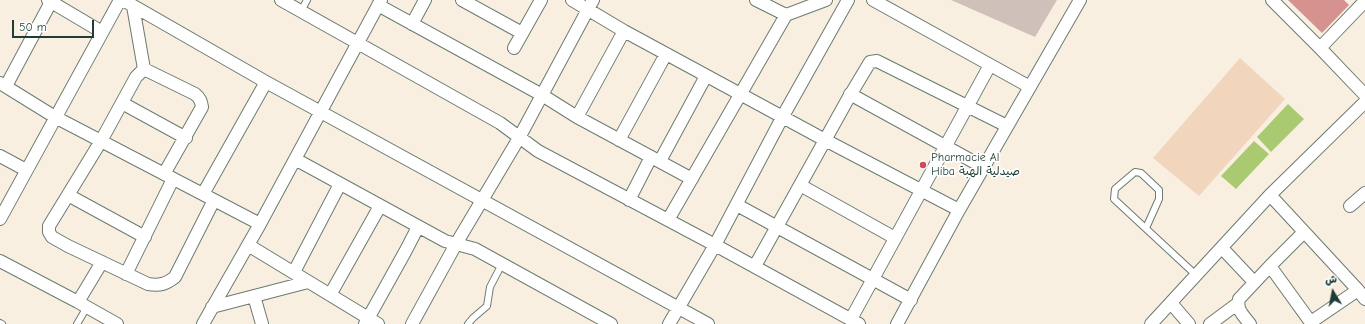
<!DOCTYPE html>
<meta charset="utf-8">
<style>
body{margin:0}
#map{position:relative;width:1365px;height:324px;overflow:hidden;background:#f9efe1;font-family:"Comic Neue","Playpen Sans Arabic",sans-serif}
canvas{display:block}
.north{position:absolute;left:1313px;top:272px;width:40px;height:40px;-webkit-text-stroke:3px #fff;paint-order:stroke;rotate:350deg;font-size:11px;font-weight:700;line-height:16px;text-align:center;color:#1f3d34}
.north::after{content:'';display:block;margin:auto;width:14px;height:18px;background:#1f3d34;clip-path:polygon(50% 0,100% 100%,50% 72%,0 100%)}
.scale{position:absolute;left:12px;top:20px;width:82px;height:18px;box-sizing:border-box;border:2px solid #1f3d34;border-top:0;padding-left:5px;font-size:12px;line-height:14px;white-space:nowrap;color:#1f3d34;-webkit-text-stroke:3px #fff;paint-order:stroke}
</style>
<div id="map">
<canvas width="1365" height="324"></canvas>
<div class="north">ش</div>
<div class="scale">50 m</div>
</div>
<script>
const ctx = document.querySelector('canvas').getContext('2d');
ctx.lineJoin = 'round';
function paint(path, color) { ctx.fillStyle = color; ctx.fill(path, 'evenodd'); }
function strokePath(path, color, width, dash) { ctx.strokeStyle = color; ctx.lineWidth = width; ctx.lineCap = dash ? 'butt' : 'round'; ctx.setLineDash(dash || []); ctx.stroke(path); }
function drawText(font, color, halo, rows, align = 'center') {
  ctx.font = font + ' "Comic Neue","Playpen Sans Arabic",sans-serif'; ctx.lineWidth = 3.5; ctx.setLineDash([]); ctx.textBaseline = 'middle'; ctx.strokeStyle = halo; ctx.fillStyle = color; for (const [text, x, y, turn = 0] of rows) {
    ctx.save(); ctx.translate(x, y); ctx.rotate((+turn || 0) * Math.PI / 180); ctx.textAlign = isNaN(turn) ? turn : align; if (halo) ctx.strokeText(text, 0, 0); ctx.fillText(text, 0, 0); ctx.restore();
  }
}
const built = new Path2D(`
 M 1240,58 L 1285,99 L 1199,196 L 1153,158 Z`);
const industrial = new Path2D(`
 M 951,0 L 1057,0 L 1035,37 Z`);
const green = new Path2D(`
 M 1288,104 L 1304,119 L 1271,152 L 1257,137 Z
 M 1254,141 L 1269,154 L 1236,189 L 1221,176 Z`);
const building = new Path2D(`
 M 1288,0 L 1344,0 L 1349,5 L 1322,33 Z`);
const lane = new Path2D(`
 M 301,11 L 307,0
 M 1146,228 L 1159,199 L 1159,190 L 1141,173 L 1135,172 L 1115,189 L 1114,199 L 1196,275
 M 0,323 L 2,324
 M 77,324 L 87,307
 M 468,324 L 473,318 L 487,306 L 490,287 L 502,264`);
const street = new Path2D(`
 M 48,0 L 102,32
 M 123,0 L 266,82 L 708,324
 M 281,0 L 500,123 L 538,151 L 715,245 L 859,324
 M 462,0 L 522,33
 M 572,0 L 624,31 L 825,140 L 959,210
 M 756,0 L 786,15 L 826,0
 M 873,0 L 1030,87
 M 1272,0 L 1320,48 L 1365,95
 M 378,5 L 542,95 L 577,117 L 692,179
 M 133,6 L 144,69
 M 412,24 L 425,0
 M 514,48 L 541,0
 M 1320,48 L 1365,1
 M 0,83 L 55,117 L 260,224
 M 6,86 L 51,2
 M 850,94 L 983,167
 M 122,103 L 186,138
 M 577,117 L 624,31
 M 619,140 L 666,54
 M 0,156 L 26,170
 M 295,159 L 445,241 L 475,249 L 611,324
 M 660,161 L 706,76
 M 164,174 L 202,107 C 201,101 200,98 195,94 L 144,69 L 136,77 L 101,141 L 49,226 L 49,232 L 52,237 L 68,246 L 148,284 C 160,286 166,284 175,277 L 214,200
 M 800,185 L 895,238
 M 203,194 L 266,82
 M 68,195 L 145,237
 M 1270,195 L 1358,290 L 1365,299
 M 629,200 L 651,157
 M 737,205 L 911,300
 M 1350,206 L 1365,193
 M 0,219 L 120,0
 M 668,220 L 786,15
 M 248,245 L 378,324
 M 1222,248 L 1254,282
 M 0,261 L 78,302 L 117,324
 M 755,266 L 849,97 L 870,62 L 877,61 L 1007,126
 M 1270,266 L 1304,232
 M 294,272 L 340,184
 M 126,274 L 173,179
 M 330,295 L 380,206
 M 254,296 L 262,324
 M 78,302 L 102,262
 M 1171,303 L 1189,324
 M 212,307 L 308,282
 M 851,319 L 990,65
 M 1311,322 L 1358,290
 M 203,324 L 260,224 L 381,0
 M 365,324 L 405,252 L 418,227
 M 412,324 L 456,244 L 519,138 L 593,0
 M 669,324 L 715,245 L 783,116 L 848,0
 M 897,324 L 959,210 L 1080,0
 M 1151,324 L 1270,195 L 1365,102
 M 1210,324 L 1237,304
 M 1250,324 C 1244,316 1236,310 1239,299 L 1270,266 L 1312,324`);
const markers = [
 [923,165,4,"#d1495b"]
];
const poiNames = [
 ["Pharmacie Al",931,158],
 ["Hiba صيدلية الهبة",931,172]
];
paint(built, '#f2d5bd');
paint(industrial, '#cfc1ba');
paint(green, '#aaca72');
paint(building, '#d6928f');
strokePath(lane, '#6b7b71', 8);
strokePath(street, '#6b7b71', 14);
strokePath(lane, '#fff', 6);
strokePath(street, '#fff', 12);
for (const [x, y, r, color] of markers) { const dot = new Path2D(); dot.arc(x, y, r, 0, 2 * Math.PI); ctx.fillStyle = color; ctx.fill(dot); strokePath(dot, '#fff', 1.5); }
drawText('12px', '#1f3d34', '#fff', poiNames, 'left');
</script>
